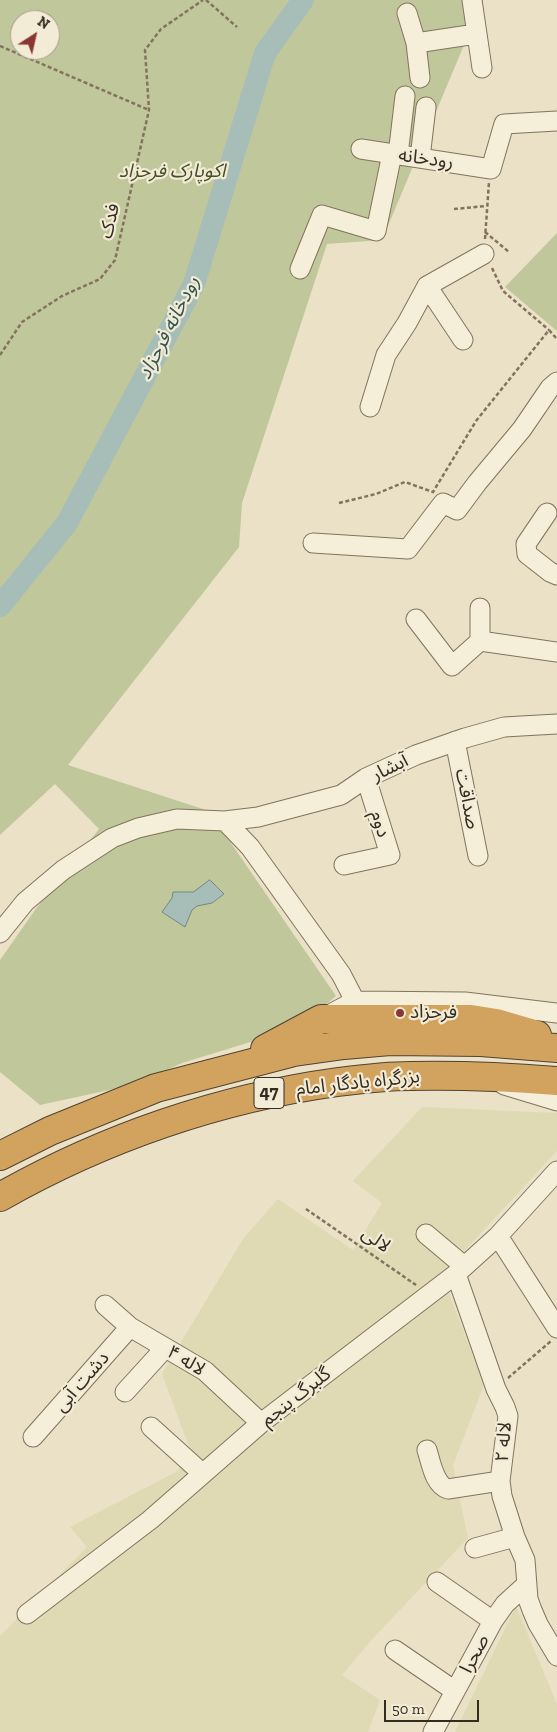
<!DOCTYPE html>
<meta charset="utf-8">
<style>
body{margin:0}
#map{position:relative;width:557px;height:1732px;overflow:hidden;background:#eae1c6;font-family:"Zilla Slab",serif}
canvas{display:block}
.north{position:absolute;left:10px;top:10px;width:50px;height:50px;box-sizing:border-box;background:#f2ebd5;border:1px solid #a69e8d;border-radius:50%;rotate:35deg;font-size:14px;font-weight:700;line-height:20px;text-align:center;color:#352b20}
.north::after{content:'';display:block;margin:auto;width:18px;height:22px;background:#8c3633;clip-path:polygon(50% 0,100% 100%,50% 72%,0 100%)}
.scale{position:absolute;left:384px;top:1700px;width:95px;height:22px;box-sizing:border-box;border:2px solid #352b20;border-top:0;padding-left:6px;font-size:15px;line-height:18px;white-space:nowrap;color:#352b20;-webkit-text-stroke:4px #f2ebd5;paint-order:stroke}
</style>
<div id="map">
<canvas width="557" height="1732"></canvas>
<div class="north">N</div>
<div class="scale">50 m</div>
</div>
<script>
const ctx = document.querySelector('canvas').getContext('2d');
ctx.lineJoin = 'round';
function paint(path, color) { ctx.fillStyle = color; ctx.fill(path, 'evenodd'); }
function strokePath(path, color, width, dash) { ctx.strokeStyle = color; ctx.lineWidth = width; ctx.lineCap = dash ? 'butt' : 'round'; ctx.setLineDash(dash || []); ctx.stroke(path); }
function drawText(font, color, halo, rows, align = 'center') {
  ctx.font = font + ' "Zilla Slab","Noto Sans Arabic",serif'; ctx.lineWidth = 4.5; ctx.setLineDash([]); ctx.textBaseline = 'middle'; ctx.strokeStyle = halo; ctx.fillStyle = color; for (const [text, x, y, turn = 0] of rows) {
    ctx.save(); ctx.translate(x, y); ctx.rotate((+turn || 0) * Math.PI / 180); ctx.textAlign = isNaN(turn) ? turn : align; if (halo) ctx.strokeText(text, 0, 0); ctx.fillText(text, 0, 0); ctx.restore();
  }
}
const farmland = new Path2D(`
 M 422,1107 L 557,1113 L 557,1151 L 442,1275 L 484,1385 L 453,1465 L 468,1538 L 376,1635 L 342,1675 L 380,1700 L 368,1732 L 0,1732 L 0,1636 L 87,1547 L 70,1527 L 176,1472 L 192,1454 L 162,1374 L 243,1239 L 278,1199 L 353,1250 L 382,1203 L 353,1181 Z
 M 516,1606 L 557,1704 L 557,1732 L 455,1732 Z`);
const green = new Path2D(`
 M 0,0 L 483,0 L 382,240 L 327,244 L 242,503 L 239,547 L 68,765 L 209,811 L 336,996 L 315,1014 L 267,1037 L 182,1063 L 154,1076 L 123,1087 L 40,1105 L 0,1072 L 0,960 L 35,910 L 99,829 L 55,784 L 0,835 ZM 20,20 L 50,20 L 50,50 L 20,50 Z
 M 557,233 L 557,331 L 505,287 Z`);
const water = new Path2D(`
 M 210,880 L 224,894 L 212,903 L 197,906 L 192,910 L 185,927 L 162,912 L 172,898 L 173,892 L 193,892 Z`);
const river = new Path2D(`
 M 0,606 L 67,523 L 194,284 L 265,53 L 303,0`);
const path = new Path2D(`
 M 206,0 L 237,27
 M 0,46 L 149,110
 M 454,209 L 486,206
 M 485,232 L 509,252
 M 485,239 L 489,182
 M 492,268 L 503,291 L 549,330
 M 0,355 L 22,322 L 62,296 L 100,279 L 115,260 L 149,110 L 145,50 L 161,29 L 203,0
 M 339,503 L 376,494 L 405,482 L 433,492 L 476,421 L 549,330 L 557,339
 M 306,1209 L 416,1285
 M 508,1378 L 551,1341`);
const minor = new Path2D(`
 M 472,0 L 482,68
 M 407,13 L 416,43 L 420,78
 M 416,43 L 476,34
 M 361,149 L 491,169 L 504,124 L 557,121
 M 398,155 L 405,96
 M 420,158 L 426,107
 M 300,269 L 322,215 L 376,231 L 392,154
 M 427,286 L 463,340
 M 370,407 L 386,355 L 407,323 L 427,286 L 484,254
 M 547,513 L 526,544 L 527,554 L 550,572 L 557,575
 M 313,543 L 408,549 L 443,503 L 457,510 L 477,483 L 522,429 L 550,388 L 557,382
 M 480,608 L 480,641
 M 416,619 L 452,666 L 480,641 L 557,652
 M 455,741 L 478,856
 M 225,821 L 250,847 L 341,974 L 355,1001
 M 344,865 L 390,855 L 366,778
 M 0,933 L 25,902 L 63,870 L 112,838 L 138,828 L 177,819 L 225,821 L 258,817 L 341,795 L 366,778 L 416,755 L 465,738 L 504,727 L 557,724
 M 325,1017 L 355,1001 L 465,1002 L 557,1013
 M 504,1085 L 557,1101
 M 426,1234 L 464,1266
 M 498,1236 L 557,1328
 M 456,1274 L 496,1389 L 505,1407 L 508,1416 L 500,1481 L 502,1496 L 515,1537 L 525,1560 L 528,1599 L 532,1610 L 538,1624 L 557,1656
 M 105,1305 L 130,1327 L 205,1371 L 261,1423
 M 125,1392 L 165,1348
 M 151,1427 L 203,1474
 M 33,1437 L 130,1327
 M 427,1450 C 431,1462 434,1485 448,1489 L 500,1481
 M 475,1548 L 515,1537
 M 437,1582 L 493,1621
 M 27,1614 L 150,1520 L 261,1423 L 456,1274 L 498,1236 L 557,1171
 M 395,1650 L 455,1691
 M 433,1732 L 493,1621 L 505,1604 L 527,1584`);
const highway = new Path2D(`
 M 265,1049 L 321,1019 L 471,1019 L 496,1023 L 537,1035
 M 0,1156 L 50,1131 L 156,1088 L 294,1052 L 344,1045 L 390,1041 L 481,1042 L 557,1048
 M 0,1197 C 104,1138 220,1098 338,1082 C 362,1079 386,1076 410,1076 C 458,1075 508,1077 557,1081`);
const markers = [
 [400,1013,5,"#8c3633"]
];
const shields = [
 [269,1093,30]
];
const shieldNames = [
 ["47",269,1093]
];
const streetNames = [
 ["رودخانه",426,159,8],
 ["فدک",110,221,-77],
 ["آبشار",390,768,-26],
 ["صداقت",467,799,79],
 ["دوم",380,824,73],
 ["بزرگراه یادگار امام",358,1083,-6],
 ["لالی",376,1240,35],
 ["لاله ۴",186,1361,31],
 ["دشت آبی",82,1382,-49],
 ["گلبرگ پنجم",296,1397,-38],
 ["لاله ۲",504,1442,-85],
 ["صحرا",475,1654,-62]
];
const parkNames = [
 ["اکوپارک فرحزاد",172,172]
];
const poiNames = [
 ["فرحزاد",410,1013]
];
const waterNames = [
 ["رودخانه فرحزاد",169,328,-63]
];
paint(farmland, '#dfdab4');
paint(green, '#c0c79b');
paint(water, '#a7beb8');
strokePath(water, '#6f8b85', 1);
strokePath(river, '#a7beb8', 22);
strokePath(minor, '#83735e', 21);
strokePath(highway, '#524231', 30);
strokePath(path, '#83735e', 2.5, [4, 2.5]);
strokePath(minor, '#f5eed8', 19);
strokePath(highway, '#d1a35f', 28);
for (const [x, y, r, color] of markers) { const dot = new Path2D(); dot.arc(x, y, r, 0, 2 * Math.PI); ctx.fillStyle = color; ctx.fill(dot); strokePath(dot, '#f2ebd5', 2); }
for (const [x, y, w] of shields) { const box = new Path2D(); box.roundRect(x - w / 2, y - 15.5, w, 31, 4); ctx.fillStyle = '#f2ebd5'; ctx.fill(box); strokePath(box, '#352b20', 1); }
drawText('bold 18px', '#352b20', null, shieldNames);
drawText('19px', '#352b20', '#f2ebd5', streetNames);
drawText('italic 19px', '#444f28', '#f2ebd5', parkNames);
drawText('19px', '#352b20', '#f2ebd5', poiNames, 'left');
drawText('italic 20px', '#315352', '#f2ebd5', waterNames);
</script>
